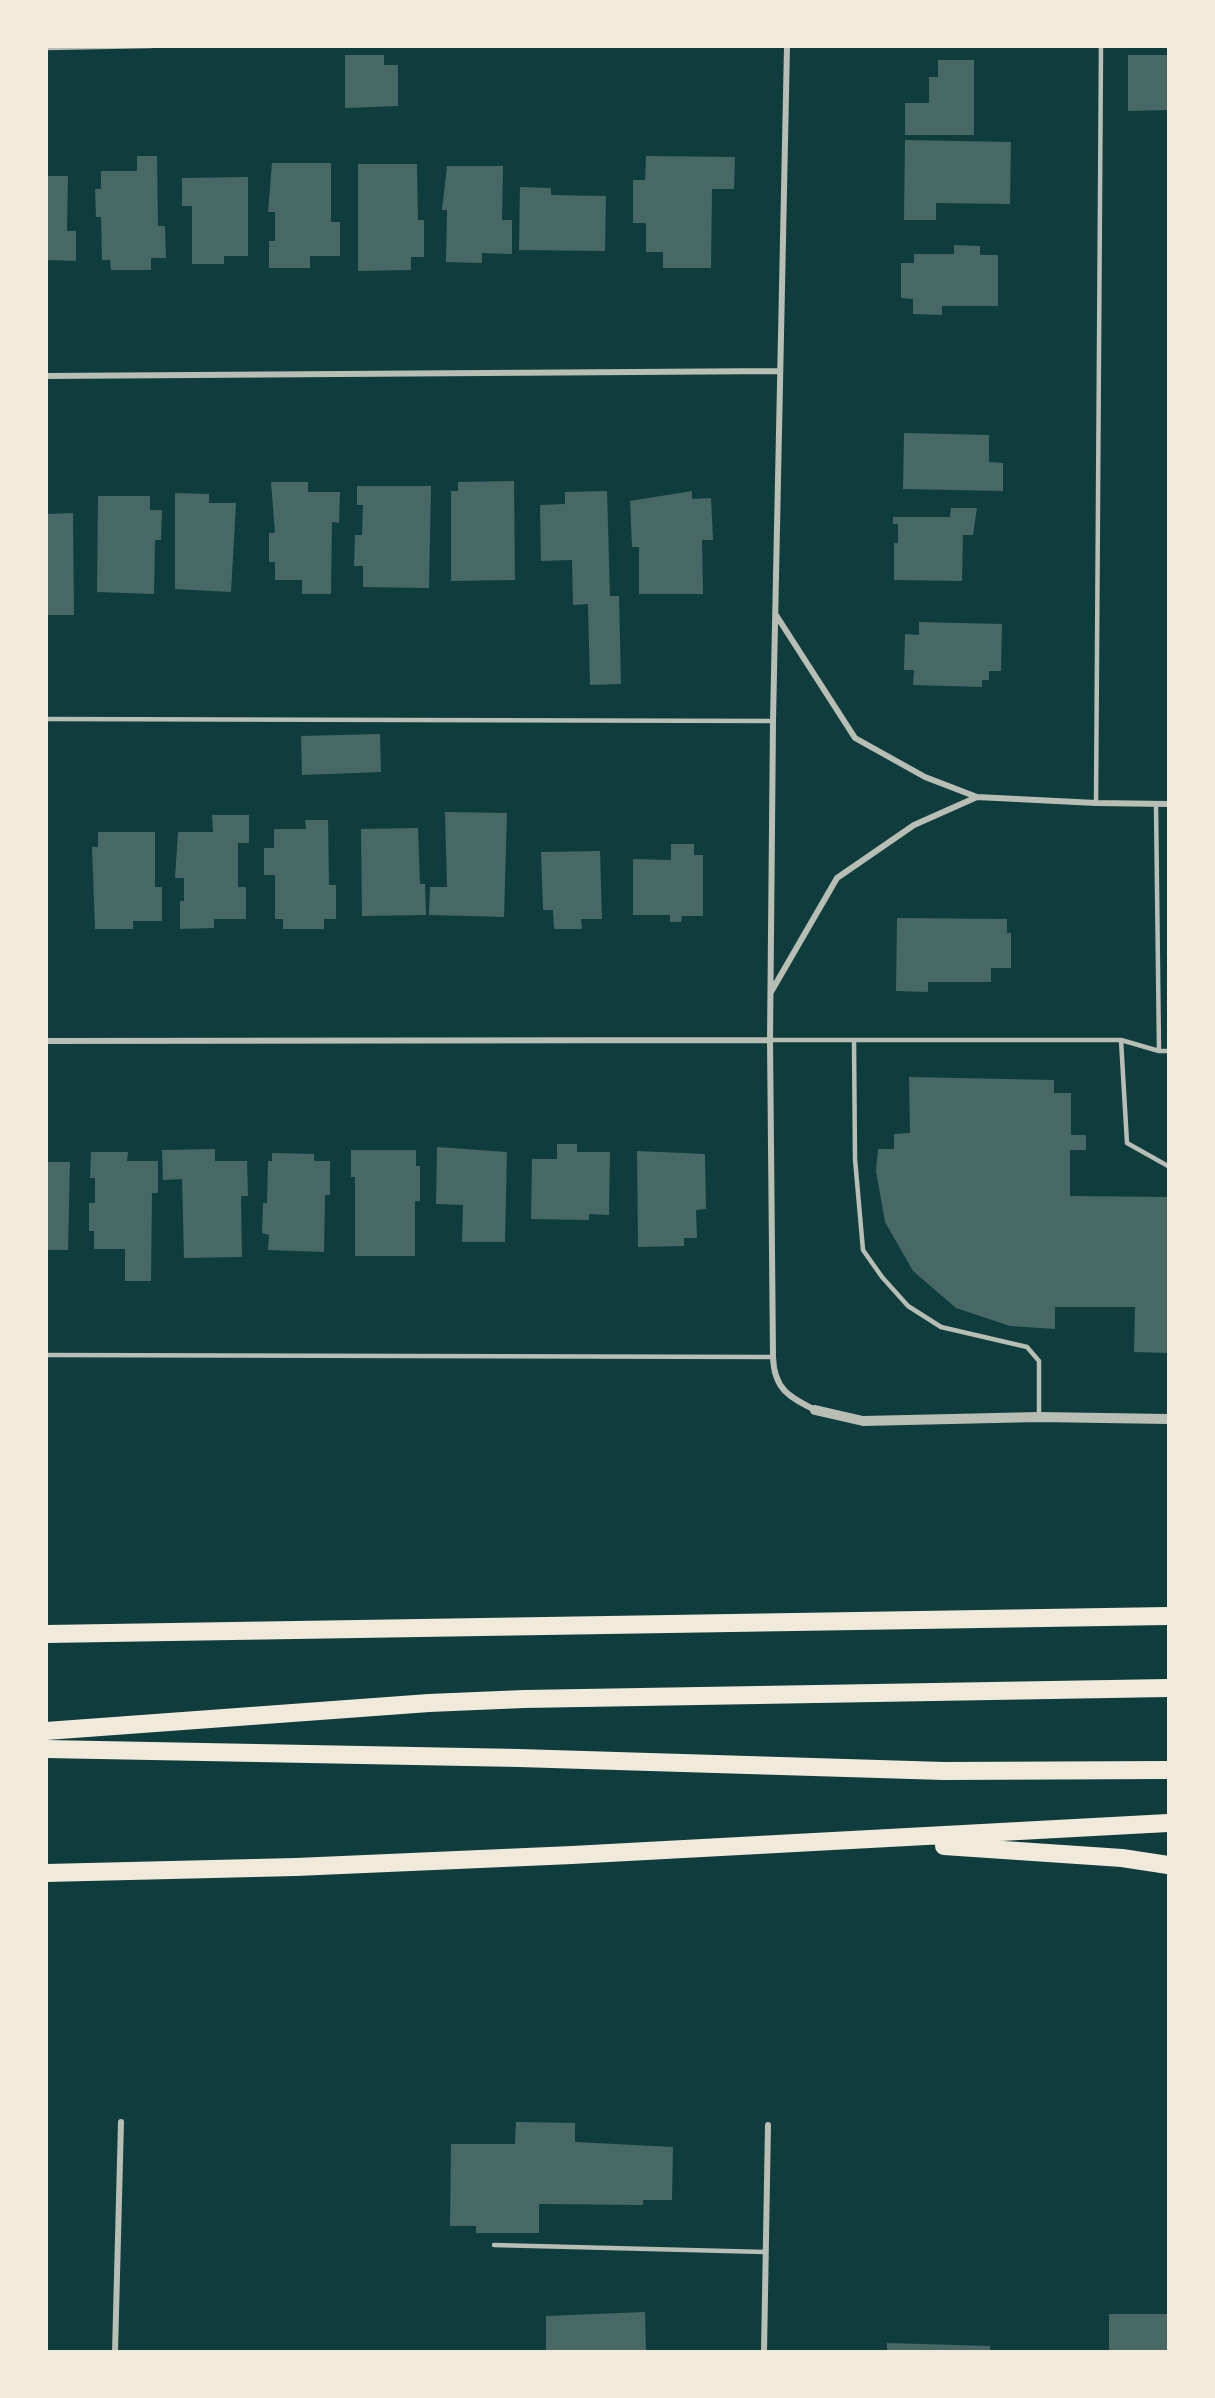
<!DOCTYPE html>
<style>
body{margin:0}
#map{position:relative;width:1215px;height:2398px;overflow:hidden;background:#0f3d3e;font-family:"Playfair Display",serif}
canvas{display:block}
.frame{position:absolute;inset:0;border:48px solid #f1e9da;pointer-events:none}
</style>
<div id="map">
<canvas width="1215" height="2398"></canvas>
<div class="frame"></div>
</div>
<script>
const ctx = document.querySelector('canvas').getContext('2d');
ctx.lineJoin = 'round';
function paint(path, color) { ctx.fillStyle = color; ctx.fill(path, 'evenodd'); }
function strokePath(path, color, width, dash) { ctx.strokeStyle = color; ctx.lineWidth = width; ctx.lineCap = dash ? 'butt' : 'round'; ctx.setLineDash(dash || []); ctx.stroke(path); }
const building = new Path2D(`
 M 345,55 L 384,55 L 384,65 L 398,65 L 398,106 L 345,108 Z
 M 1128,55 L 1168,55 L 1168,110 L 1128,111 Z
 M 938,60 L 974,60 L 974,135 L 905,135 L 905,103 L 929,103 L 929,77 L 938,77 Z
 M 905,140 L 1011,142 L 1010,204 L 936,203 L 936,220 L 904,220 Z
 M 137,156 L 157,156 L 158,226 L 165,226 L 166,258 L 151,258 L 151,270 L 111,270 L 110,260 L 102,260 L 101,217 L 96,217 L 95,189 L 101,189 L 101,171 L 137,171 Z
 M 646,156 L 735,157 L 734,189 L 712,189 L 711,268 L 663,268 L 663,252 L 646,252 L 646,223 L 633,223 L 633,180 L 645,180 Z
 M 272,163 L 331,163 L 331,222 L 340,222 L 340,256 L 310,256 L 310,268 L 269,268 L 269,241 L 275,241 L 275,212 L 268,212 Z
 M 358,164 L 417,164 L 418,220 L 424,220 L 424,257 L 411,257 L 411,270 L 358,271 Z
 M 447,166 L 503,166 L 502,220 L 512,220 L 512,254 L 482,253 L 482,263 L 446,262 L 447,210 L 442,210 Z
 M 46,176 L 68,176 L 67,231 L 76,231 L 76,261 L 46,260 Z
 M 248,177 L 248,256 L 224,256 L 224,264 L 192,264 L 192,206 L 182,206 L 182,178 Z
 M 520,187 L 551,188 L 551,195 L 606,196 L 605,251 L 519,250 Z
 M 954,245 L 980,246 L 980,255 L 998,255 L 998,306 L 942,306 L 942,315 L 913,314 L 913,299 L 901,298 L 901,263 L 914,263 L 914,254 L 954,254 Z
 M 904,433 L 989,435 L 989,462 L 1003,463 L 1003,491 L 903,489 Z
 M 514,481 L 515,580 L 451,581 L 451,491 L 458,491 L 458,482 Z
 M 271,482 L 308,482 L 308,492 L 340,492 L 339,523 L 332,522 L 331,594 L 302,594 L 302,580 L 275,580 L 275,562 L 269,562 L 269,533 L 275,533 Z
 M 357,486 L 431,486 L 429,588 L 363,587 L 363,566 L 354,566 L 355,535 L 362,535 L 363,505 L 357,505 Z
 M 607,491 L 610,596 L 619,596 L 621,684 L 590,685 L 588,604 L 573,605 L 572,560 L 541,561 L 540,505 L 565,504 L 565,492 Z
 M 692,491 L 692,499 L 711,498 L 713,540 L 702,540 L 703,594 L 639,594 L 639,547 L 632,547 L 630,501 Z
 M 175,493 L 209,494 L 209,503 L 236,503 L 231,592 L 175,589 Z
 M 98,496 L 150,496 L 150,510 L 162,510 L 161,540 L 155,540 L 154,594 L 97,592 Z
 M 951,508 L 977,508 L 973,535 L 963,535 L 962,581 L 894,580 L 894,543 L 898,543 L 898,524 L 893,524 L 893,517 L 950,517 Z
 M 73,513 L 74,615 L 46,615 L 46,514 Z
 M 919,622 L 1002,624 L 1001,671 L 989,671 L 989,680 L 982,680 L 982,687 L 913,685 L 914,670 L 904,670 L 905,634 L 919,635 Z
 M 380,734 L 381,772 L 302,775 L 301,736 Z
 M 445,812 L 507,813 L 504,917 L 429,915 L 430,887 L 447,887 Z
 M 212,815 L 249,815 L 249,843 L 238,843 L 238,887 L 246,887 L 246,919 L 214,919 L 214,928 L 180,929 L 180,901 L 184,901 L 184,878 L 175,878 L 178,832 L 213,832 Z
 M 305,820 L 328,820 L 329,885 L 336,885 L 336,919 L 324,919 L 324,929 L 283,929 L 283,919 L 275,919 L 275,875 L 264,875 L 264,848 L 274,848 L 274,829 L 306,829 Z
 M 418,828 L 420,884 L 425,884 L 426,915 L 362,916 L 361,829 Z
 M 98,832 L 155,832 L 155,887 L 162,887 L 162,921 L 133,921 L 133,929 L 95,929 L 92,847 L 98,847 Z
 M 671,844 L 694,844 L 694,855 L 703,855 L 703,916 L 682,916 L 681,922 L 670,922 L 670,915 L 633,915 L 633,859 L 671,860 Z
 M 600,851 L 602,919 L 581,919 L 582,929 L 554,929 L 553,910 L 543,910 L 541,852 Z
 M 897,918 L 1007,919 L 1007,933 L 1011,933 L 1011,968 L 991,968 L 991,982 L 928,982 L 928,992 L 896,991 Z
 M 909,1077 L 1054,1080 L 1054,1093 L 1071,1093 L 1071,1135 L 1086,1135 L 1086,1150 L 1070,1150 L 1070,1196 L 1168,1197 L 1168,1353 L 1134,1352 L 1135,1307 L 1055,1307 L 1055,1329 L 1010,1326 L 956,1308 L 913,1271 L 885,1222 L 876,1171 L 878,1149 L 894,1149 L 894,1134 L 910,1133 Z
 M 557,1144 L 577,1144 L 577,1152 L 610,1152 L 609,1215 L 589,1214 L 589,1220 L 531,1219 L 532,1159 L 557,1159 Z
 M 437,1147 L 507,1152 L 505,1242 L 462,1242 L 463,1205 L 436,1204 Z
 M 215,1149 L 215,1161 L 247,1161 L 248,1196 L 241,1196 L 242,1257 L 184,1258 L 182,1179 L 163,1180 L 162,1150 Z
 M 351,1150 L 416,1150 L 416,1166 L 420,1166 L 420,1201 L 415,1201 L 415,1256 L 355,1256 L 355,1177 L 351,1177 Z
 M 637,1151 L 705,1154 L 706,1209 L 696,1210 L 697,1238 L 684,1238 L 684,1246 L 638,1247 Z
 M 91,1152 L 128,1152 L 127,1161 L 158,1161 L 158,1193 L 152,1193 L 151,1281 L 125,1281 L 125,1249 L 94,1249 L 94,1231 L 89,1231 L 89,1203 L 95,1203 L 95,1178 L 90,1178 Z
 M 272,1153 L 314,1154 L 314,1161 L 330,1161 L 330,1195 L 325,1195 L 324,1252 L 268,1250 L 269,1235 L 262,1233 L 263,1203 L 267,1203 L 268,1161 L 272,1161 Z
 M 46,1162 L 70,1162 L 68,1250 L 46,1250 Z
 M 516,2122 L 575,2123 L 575,2142 L 673,2147 L 672,2200 L 643,2200 L 643,2205 L 539,2204 L 539,2233 L 476,2233 L 476,2226 L 450,2226 L 451,2144 L 515,2144 Z
 M 645,2312 L 646,2352 L 546,2351 L 546,2316 Z
 M 1109,2314 L 1168,2314 L 1168,2352 L 1109,2352 Z
 M 887,2343 L 990,2346 L 990,2352 L 887,2352 Z`);
const service = new Path2D(`
 M 46,48 L 151,46
 M 46,719 L 773,721
 M 1096,803 L 1101,46
 M 1156,805 L 1159,1051
 M 770,1040 L 1121,1040 L 1127,1143 L 1168,1166
 M 854,1040 L 855,1159 L 863,1250 L 882,1277 L 908,1306 L 941,1327 L 1027,1347 L 1039,1361 L 1039,1417
 M 1121,1040 L 1159,1051 L 1168,1051
 M 46,1355 L 773,1357
 M 494,2245 L 765,2252`);
const minor = new Path2D(`
 M 787,46 L 773,721 L 770,1040 L 773,1357 C 774,1389 789,1397 815,1410
 M 46,376 L 780,371
 M 776,615 L 855,738 L 925,777 L 977,797 L 1096,803 L 1168,804
 M 771,992 L 837,878 L 914,825 L 977,797
 M 46,1041 L 770,1040
 M 115,2352 L 121,2122
 M 764,2352 L 768,2125`);
const tertiary = new Path2D(`
 M 815,1410 L 863,1421 L 1039,1417 L 1168,1419`);
const motorway = new Path2D(`
 M 46,1634 L 1168,1616
 M 46,1731 L 429,1703 L 524,1699 L 1168,1688
 M 46,1749 L 519,1758 L 944,1771 L 1168,1770
 M 944,1846 L 1122,1858 L 1168,1865
 M 46,1873 L 296,1867 L 572,1855 L 1168,1823`);
paint(building, '#486865');
strokePath(service, '#b8beb3', 4.5);
strokePath(minor, '#b8beb3', 6);
strokePath(tertiary, '#b8beb3', 10);
strokePath(motorway, '#f1e9da', 18);
</script>
